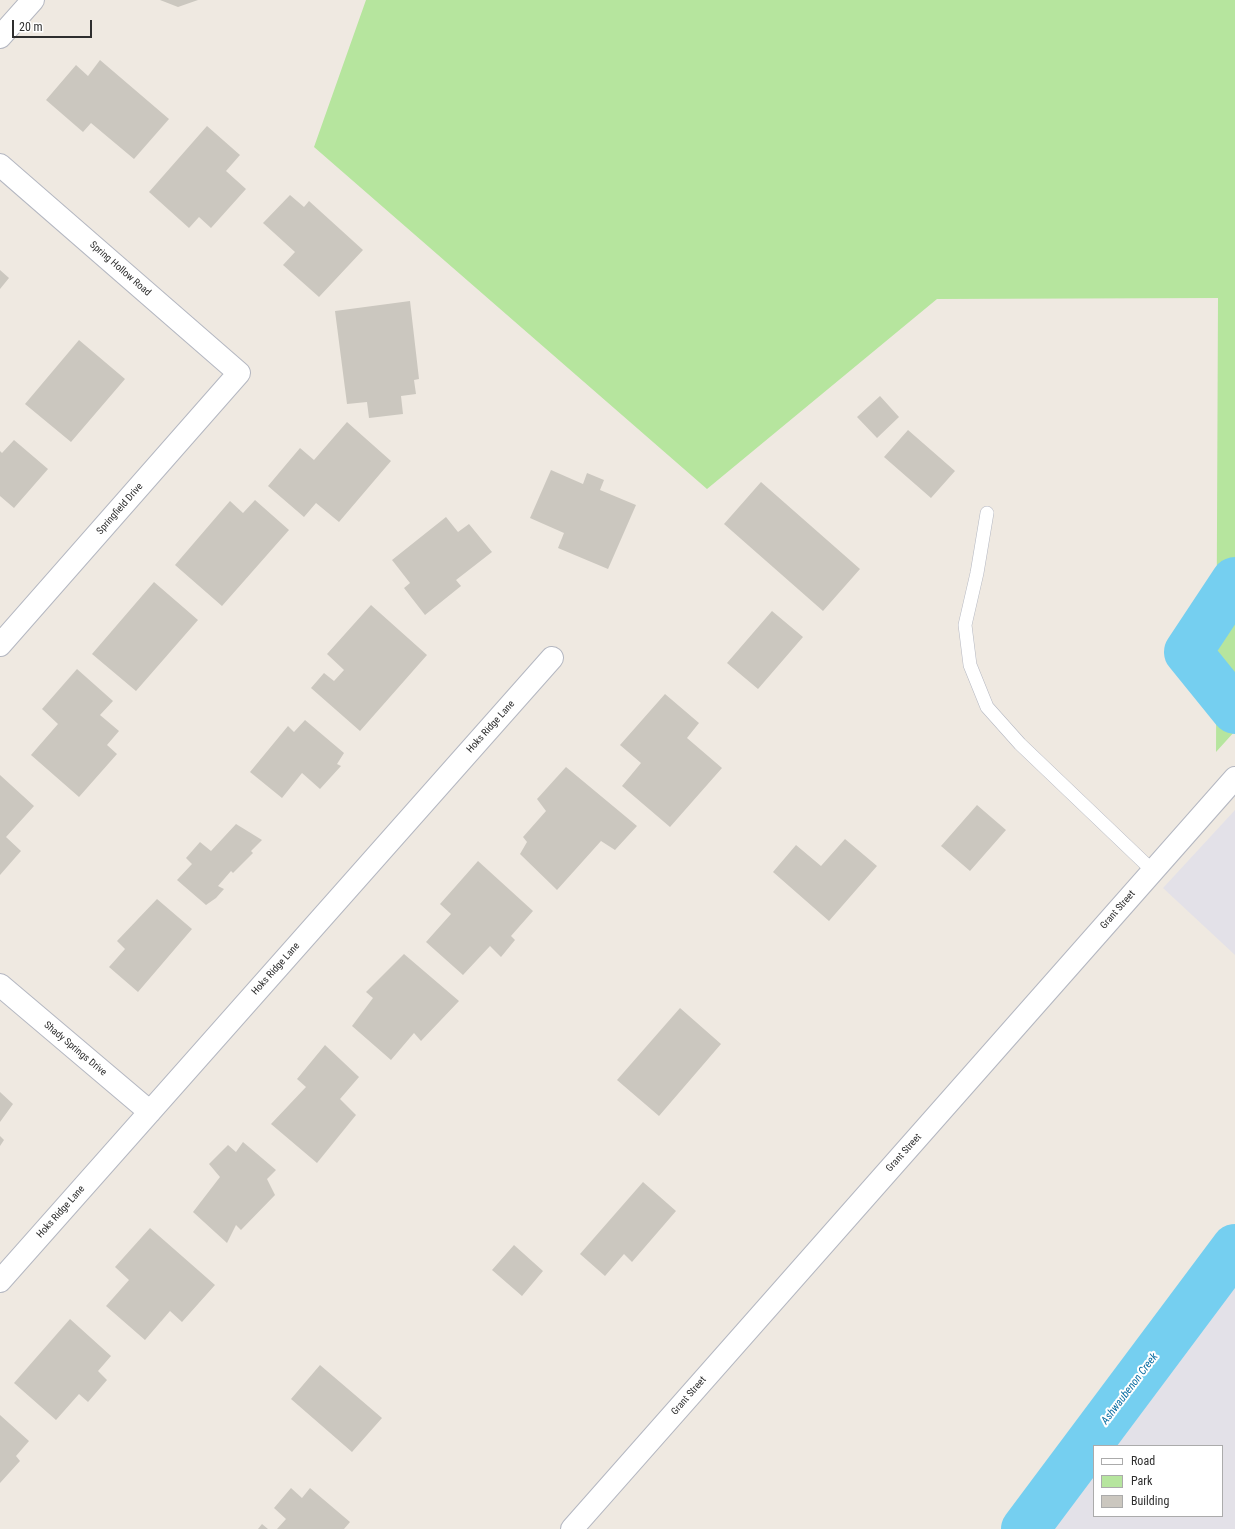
<!DOCTYPE html>
<style>
body{margin:0}
#map{position:relative;width:1235px;height:1529px;overflow:hidden;background:#efe9e1;font-family:"Roboto Condensed",sans-serif}
canvas{display:block}
.legend{position:absolute;left:1093px;top:1445px;width:130px;height:72px;box-sizing:border-box;background:#fff;border:1px solid #ababab;margin:0;padding:5px 7px;list-style:none;font-size:12px;color:#2e2e2e}
.legend li{display:flex;align-items:center;gap:8px;height:20px}
.legend b{width:20px;border:1px solid #ababab}
.scale{position:absolute;left:12px;top:20px;width:80px;height:18px;box-sizing:border-box;border:2px solid #2e2e2e;border-top:0;padding-left:5px;font-size:12px;line-height:14px;white-space:nowrap;color:#2e2e2e;-webkit-text-stroke:3px #fff;paint-order:stroke}
</style>
<div id="map">
<canvas width="1235" height="1529"></canvas>
<ul class="legend">
<li><b style="height:5px;background:#fff"></b>Road</li>
<li><b style="height:11px;background:#b6e59e"></b>Park</li>
<li><b style="height:11px;background:#cbc7bf"></b>Building</li>
</ul>
<div class="scale">20 m</div>
</div>
<script>
const ctx = document.querySelector('canvas').getContext('2d');
ctx.lineJoin = 'round';
function paint(path, color) { ctx.fillStyle = color; ctx.fill(path, 'evenodd'); }
function strokePath(path, color, width, dash) { ctx.strokeStyle = color; ctx.lineWidth = width; ctx.lineCap = dash ? 'butt' : 'round'; ctx.setLineDash(dash || []); ctx.stroke(path); }
function drawText(font, color, halo, rows, align = 'center') {
  ctx.font = font + ' "Roboto Condensed",sans-serif'; ctx.lineWidth = 4; ctx.setLineDash([]); ctx.textBaseline = 'middle'; ctx.strokeStyle = halo; ctx.fillStyle = color; for (const [text, x, y, turn = 0] of rows) {
    ctx.save(); ctx.translate(x, y); ctx.rotate((+turn || 0) * Math.PI / 180); ctx.textAlign = isNaN(turn) ? turn : align; if (halo) ctx.strokeText(text, 0, 0); ctx.fillText(text, 0, 0); ctx.restore();
  }
}
const industrial = new Path2D(`
 M 1235,810 L 1235,955 L 1163,888 Z
 M 1235,1274 L 1235,1529 L 1035,1529 L 1094,1463 L 1094,1516 L 1222,1516 L 1222,1446 L 1108,1446 L 1148,1388 Z`);
const green = new Path2D(`
 M 366,0 L 1235,0 L 1235,731 L 1216,752 L 1218,298 L 937,299 L 707,489 L 314,147 Z`);
const river = new Path2D(`
 M 1235,581 L 1188,652 L 1235,710
 M 1025,1529 L 1235,1248`);
const building = new Path2D(`
 M 160,0 L 198,0 L 178,7 Z
 M 100,60 L 169,119 L 134,159 L 91,123 L 83,132 L 46,100 L 76,65 L 88,76 Z
 M 207,126 L 240,155 L 226,171 L 246,189 L 211,228 L 199,217 L 189,228 L 149,192 Z
 M 290,195 L 304,207 L 309,201 L 363,250 L 319,297 L 283,265 L 295,252 L 263,223 Z
 M 0,270 L 9,278 L 0,289 Z
 M 410,301 L 419,379 L 414,380 L 416,394 L 401,396 L 403,414 L 369,418 L 367,402 L 347,404 L 335,311 Z
 M 79,340 L 125,379 L 71,442 L 25,404 Z
 M 880,396 L 899,417 L 877,438 L 857,417 Z
 M 347,422 L 391,461 L 339,522 L 316,503 L 304,517 L 268,486 L 300,448 L 314,460 Z
 M 908,430 L 955,471 L 931,498 L 884,457 Z
 M 14,440 L 48,469 L 14,508 L 0,496 L 0,451 L 2,453 Z
 M 551,470 L 583,484 L 587,473 L 604,480 L 600,490 L 636,505 L 608,569 L 558,548 L 564,533 L 530,518 Z
 M 761,482 L 860,569 L 823,611 L 724,524 Z
 M 255,500 L 289,530 L 222,606 L 175,565 L 230,501 L 243,513 Z
 M 446,517 L 458,532 L 469,524 L 492,552 L 456,580 L 461,586 L 425,615 L 404,588 L 410,583 L 392,560 Z
 M 154,582 L 198,620 L 136,691 L 92,654 Z
 M 371,605 L 427,655 L 360,731 L 311,688 L 324,673 L 334,681 L 344,670 L 327,654 Z
 M 772,611 L 803,637 L 758,689 L 727,663 Z
 M 77,669 L 113,701 L 100,715 L 119,731 L 107,745 L 117,754 L 79,797 L 31,755 L 58,724 L 42,709 Z
 M 665,694 L 699,723 L 687,738 L 722,768 L 670,827 L 622,786 L 641,763 L 620,745 Z
 M 305,720 L 344,753 L 337,764 L 341,766 L 320,789 L 302,773 L 282,798 L 250,772 L 288,726 L 294,732 Z
 M 566,767 L 637,826 L 615,850 L 601,841 L 557,890 L 520,854 L 527,842 L 523,837 L 546,811 L 537,799 Z
 M 0,775 L 34,806 L 6,837 L 21,851 L 0,875 Z
 M 977,805 L 1006,830 L 970,871 L 941,846 Z
 M 236,824 L 262,840 L 251,851 L 253,853 L 233,873 L 231,871 L 218,886 L 224,889 L 216,898 L 206,905 L 177,880 L 192,864 L 186,858 L 200,842 L 211,851 Z
 M 845,839 L 877,866 L 829,921 L 773,872 L 796,845 L 821,866 Z
 M 478,861 L 533,911 L 511,936 L 515,940 L 501,957 L 490,946 L 463,975 L 426,942 L 451,914 L 440,904 Z
 M 157,899 L 192,929 L 138,992 L 109,967 L 125,949 L 117,941 Z
 M 404,954 L 459,1001 L 421,1041 L 414,1033 L 391,1060 L 352,1026 L 373,998 L 366,992 Z
 M 680,1008 L 721,1044 L 659,1116 L 617,1080 Z
 M 325,1045 L 359,1077 L 340,1099 L 356,1115 L 317,1163 L 271,1124 L 306,1087 L 297,1079 Z
 M 0,1092 L 13,1104 L 0,1122 Z
 M 0,1136 L 4,1140 L 0,1146 Z
 M 243,1142 L 276,1170 L 267,1179 L 275,1195 L 241,1230 L 236,1225 L 227,1243 L 193,1212 L 220,1177 L 209,1164 L 228,1145 L 236,1152 Z
 M 643,1182 L 676,1211 L 632,1262 L 624,1254 L 605,1276 L 580,1254 Z
 M 150,1228 L 215,1285 L 182,1322 L 170,1311 L 145,1340 L 106,1306 L 129,1280 L 115,1267 Z
 M 514,1245 L 543,1271 L 522,1296 L 492,1270 Z
 M 70,1319 L 111,1356 L 98,1371 L 107,1380 L 88,1402 L 79,1394 L 56,1420 L 14,1383 Z
 M 320,1365 L 382,1418 L 352,1452 L 291,1399 Z
 M 0,1415 L 29,1441 L 16,1456 L 20,1461 L 0,1483 Z
 M 291,1488 L 302,1498 L 310,1488 L 350,1522 L 344,1529 L 277,1529 L 286,1519 L 274,1508 Z
 M 262,1524 L 268,1529 L 258,1529 Z`);
const lane = new Path2D(`
 M 987,513 L 977,573 L 965,625 L 970,665 L 987,707 L 1020,744 L 1153,871`);
const street = new Path2D(`
 M 0,37 L 33,0
 M 0,165 L 239,373 L 0,645
 M 0,985 L 150,1112
 M 0,1281 L 552,658`);
const secondary = new Path2D(`
 M 572,1529 L 1235,778`);
const streetNames = [
 ["Spring Hollow Road",120,269,41],
 ["Springfield Drive",120,509,-49],
 ["Hoks Ridge Lane",491,727,-48],
 ["Grant Street",1118,910,-49],
 ["Hoks Ridge Lane",276,969,-48],
 ["Shady Springs Drive",75,1049,40],
 ["Grant Street",904,1153,-48],
 ["Hoks Ridge Lane",61,1212,-48],
 ["Grant Street",689,1396,-49]
];
const waterNames = [
 ["Ashwaubenon Creek",1130,1389,-53]
];
paint(industrial, '#e3e1e8');
paint(green, '#b6e59e');
strokePath(river, '#75cff0', 48);
paint(building, '#cbc7bf');
strokePath(lane, '#b4b7c1', 14);
strokePath(street, '#b4b7c1', 24);
strokePath(secondary, '#b4b7c1', 24);
strokePath(lane, '#fff', 13);
strokePath(street, '#fff', 22);
strokePath(secondary, '#fff', 22);
drawText('10px', '#2e2e2e', '#fff', streetNames);
drawText('italic 11px', '#0d6fa3', '#fff', waterNames);
</script>
